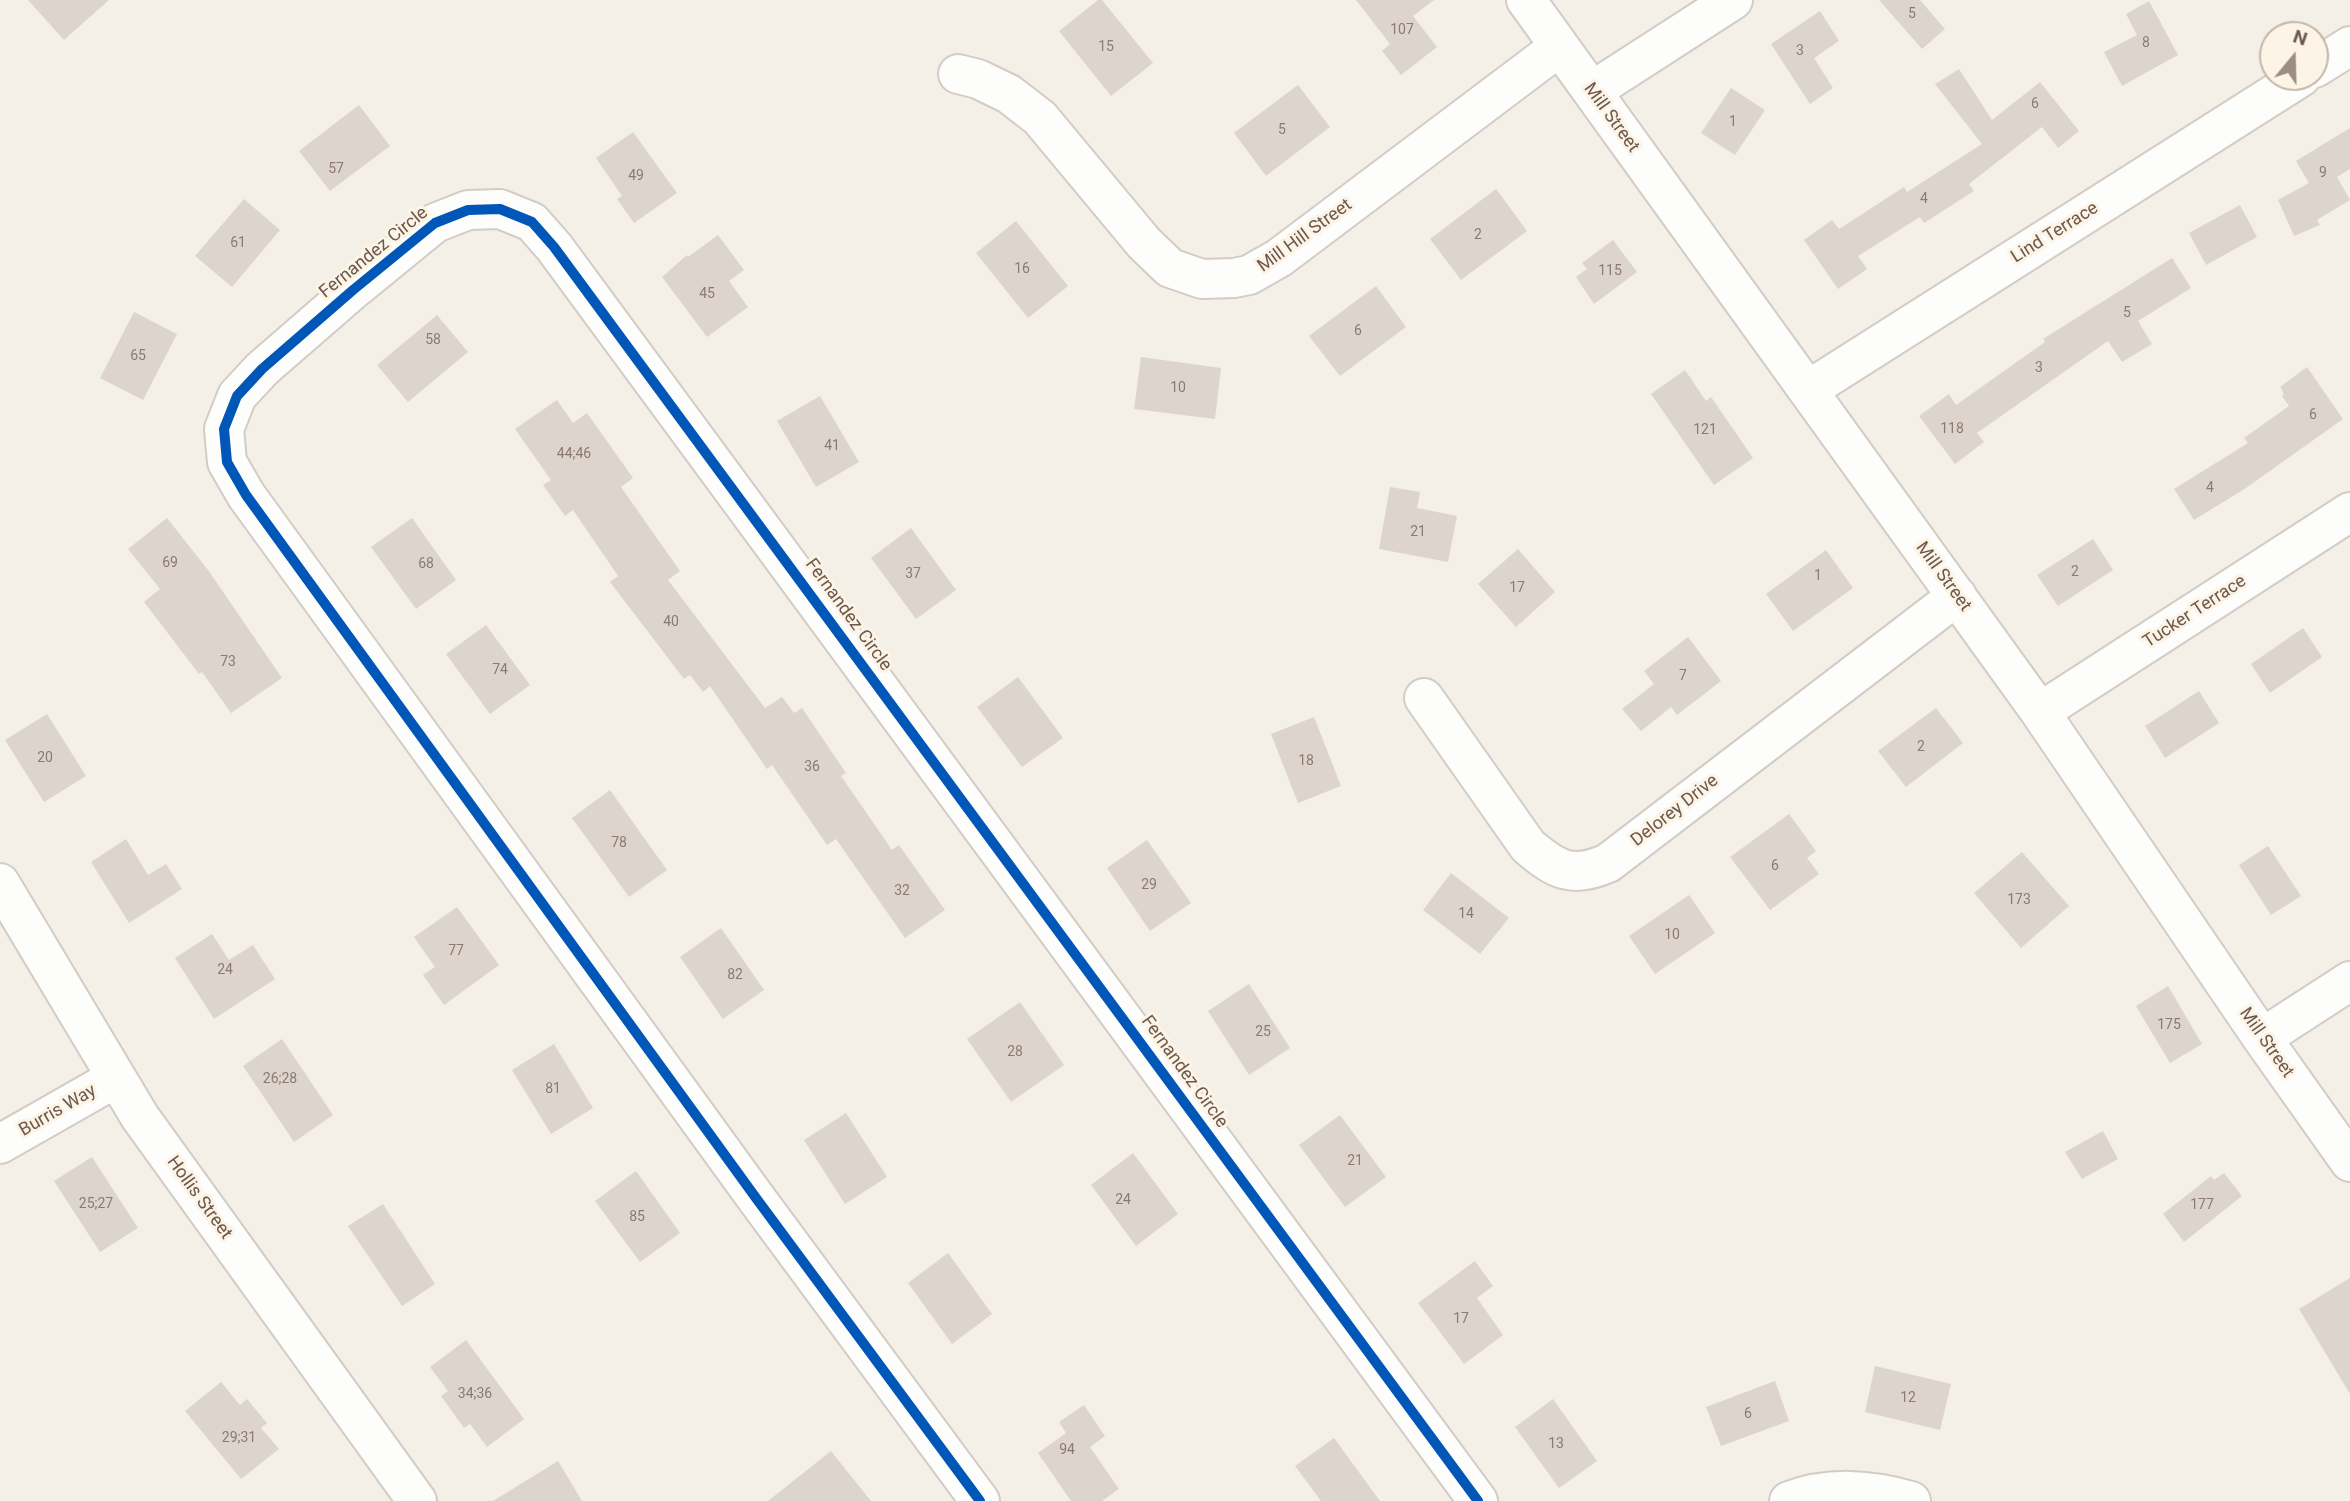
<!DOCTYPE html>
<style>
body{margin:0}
#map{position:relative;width:2350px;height:1501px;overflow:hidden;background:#f4efe7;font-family:Roboto,sans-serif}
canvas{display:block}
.north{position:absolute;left:2259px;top:21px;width:70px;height:70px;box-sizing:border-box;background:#fcf4e7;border:2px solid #c3b6a9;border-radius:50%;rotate:19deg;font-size:19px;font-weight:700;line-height:28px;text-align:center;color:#6d584c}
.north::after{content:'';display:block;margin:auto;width:24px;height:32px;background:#9c8d82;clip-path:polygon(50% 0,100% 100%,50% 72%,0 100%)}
</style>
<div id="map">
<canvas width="2350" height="1501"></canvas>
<div class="north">N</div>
</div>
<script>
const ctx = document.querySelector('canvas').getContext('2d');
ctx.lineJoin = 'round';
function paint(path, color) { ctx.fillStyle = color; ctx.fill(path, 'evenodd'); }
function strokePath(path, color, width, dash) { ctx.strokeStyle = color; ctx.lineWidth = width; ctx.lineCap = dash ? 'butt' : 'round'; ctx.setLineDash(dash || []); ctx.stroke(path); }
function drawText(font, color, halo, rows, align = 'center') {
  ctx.font = font + ' Roboto,sans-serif'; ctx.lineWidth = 6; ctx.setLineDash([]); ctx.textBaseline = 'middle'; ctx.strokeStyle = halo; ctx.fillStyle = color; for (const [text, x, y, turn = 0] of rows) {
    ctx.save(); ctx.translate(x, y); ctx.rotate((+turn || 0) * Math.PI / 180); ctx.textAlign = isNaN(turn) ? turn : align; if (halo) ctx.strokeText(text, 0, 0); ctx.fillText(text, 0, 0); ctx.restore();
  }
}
const building = new Path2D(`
 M 28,0 L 109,0 L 64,40 Z
 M 1098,0 L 1102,0 L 1153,63 L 1111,96 L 1059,31 Z
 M 1356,0 L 1434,0 L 1413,16 L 1437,47 L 1401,75 L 1382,51 L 1390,44 Z
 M 1879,0 L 1920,0 L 1945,29 L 1922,49 Z
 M 2149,1 L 2178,55 L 2122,86 L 2104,52 L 2137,35 L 2126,14 Z
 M 1820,11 L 1839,41 L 1814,58 L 1833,88 L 1810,104 L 1771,44 Z
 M 1959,69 L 1992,120 L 2040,82 L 2079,131 L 2058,148 L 2042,127 L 1969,184 L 1974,191 L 1924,223 L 1920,217 L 1858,256 L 1867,269 L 1838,289 L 1804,240 L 1832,220 L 1839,229 L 1904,187 L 1907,192 L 1982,144 L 1935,84 Z
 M 1298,85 L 1330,127 L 1266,176 L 1234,133 Z
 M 1731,88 L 1765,110 L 1735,155 L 1701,133 Z
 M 359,105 L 390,146 L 330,191 L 299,151 Z
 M 2350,128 L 2350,169 L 2337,177 L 2350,200 L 2317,220 L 2320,225 L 2294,236 L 2278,200 L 2309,183 L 2296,161 Z
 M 633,132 L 677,193 L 634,223 L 617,199 L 622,196 L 596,158 Z
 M 1496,189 L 1527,231 L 1461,280 L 1430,239 Z
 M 244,199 L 280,230 L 232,287 L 195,256 Z
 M 2240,205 L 2257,237 L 2206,265 L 2189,233 Z
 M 1016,221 L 1068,286 L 1028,318 L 976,253 Z
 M 718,235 L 744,270 L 729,281 L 748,307 L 707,337 L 662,277 L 687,255 L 688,257 Z
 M 1613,240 L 1637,272 L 1594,304 L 1576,277 L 1587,269 L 1582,263 Z
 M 2172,258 L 2191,288 L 2138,321 L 2152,344 L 2122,362 L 2108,341 L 1977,433 L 1984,442 L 1955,464 L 1919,416 L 1949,394 L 1956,405 L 2045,342 L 2043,339 Z
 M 1376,286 L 1406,327 L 1340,376 L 1309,336 Z
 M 134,312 L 177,334 L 143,400 L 100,378 Z
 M 437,315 L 468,352 L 408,402 L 377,365 Z
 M 1141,357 L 1221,368 L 1215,419 L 1134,409 Z
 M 2307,367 L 2343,419 L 2246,488 L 2194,520 L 2174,489 L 2248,443 L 2244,438 L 2289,406 L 2282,396 L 2284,394 L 2280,387 Z
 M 1685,370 L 1706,401 L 1711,397 L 1753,458 L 1714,485 L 1651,394 Z
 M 820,396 L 859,462 L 816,487 L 777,421 Z
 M 557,400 L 573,423 L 587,413 L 633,478 L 621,487 L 680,571 L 668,580 L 765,708 L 782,697 L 794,713 L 802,708 L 846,773 L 841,776 L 892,850 L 899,845 L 945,910 L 905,938 L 836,839 L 827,845 L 772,765 L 767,769 L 710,686 L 703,692 L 690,675 L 684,679 L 610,582 L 618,576 L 573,510 L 565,516 L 543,485 L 551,480 L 515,429 Z
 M 1390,487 L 1420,492 L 1417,508 L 1457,516 L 1448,562 L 1379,549 Z
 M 167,518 L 208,570 L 282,678 L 231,713 L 202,672 L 199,674 L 144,602 L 160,589 L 128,549 Z
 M 412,518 L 456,580 L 416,609 L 371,547 Z
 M 911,528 L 956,590 L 916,619 L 871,558 Z
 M 2093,539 L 2113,570 L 2058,606 L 2037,575 Z
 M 1518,549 L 1555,592 L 1516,627 L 1478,584 Z
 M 1826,550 L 1853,588 L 1793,631 L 1766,594 Z
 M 486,625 L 530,685 L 490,714 L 446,654 Z
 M 2303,628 L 2322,657 L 2270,693 L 2251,664 Z
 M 1688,637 L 1721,681 L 1677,715 L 1671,707 L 1641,731 L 1622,709 L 1654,684 L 1644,671 Z
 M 1018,677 L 1063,738 L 1022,767 L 977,707 Z
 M 2199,691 L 2219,723 L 2165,758 L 2145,726 Z
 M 1936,708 L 1963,743 L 1906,787 L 1878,751 Z
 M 47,714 L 86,776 L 44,802 L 5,740 Z
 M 1314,717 L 1341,786 L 1298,803 L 1271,734 Z
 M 610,790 L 667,870 L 629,897 L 572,818 Z
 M 1789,814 L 1816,851 L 1807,858 L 1819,874 L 1770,910 L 1730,857 Z
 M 126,839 L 148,875 L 166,864 L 182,889 L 129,923 L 91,862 Z
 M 1147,840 L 1191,903 L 1150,931 L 1107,868 Z
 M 2268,846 L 2301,896 L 2271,915 L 2239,865 Z
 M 2022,852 L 2069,906 L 2021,948 L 1974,893 Z
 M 1451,873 L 1509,918 L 1480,954 L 1423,910 Z
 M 1689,895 L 1715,933 L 1655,974 L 1629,936 Z
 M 457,907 L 499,965 L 444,1005 L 423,975 L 435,967 L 414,937 Z
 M 721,928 L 764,990 L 723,1019 L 680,957 Z
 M 212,934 L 229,960 L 253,945 L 275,979 L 214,1019 L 175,958 Z
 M 1249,984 L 1290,1048 L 1249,1075 L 1208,1011 Z
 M 2168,986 L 2202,1044 L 2170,1063 L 2136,1006 Z
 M 1020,1002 L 1064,1065 L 1011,1102 L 967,1039 Z
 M 282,1039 L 333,1115 L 294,1142 L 243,1066 Z
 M 554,1044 L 593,1108 L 551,1134 L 512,1070 Z
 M 846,1113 L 887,1177 L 845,1204 L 804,1140 Z
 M 1340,1115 L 1386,1177 L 1345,1207 L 1299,1145 Z
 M 2103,1131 L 2118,1159 L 2082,1179 L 2065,1152 Z
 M 1133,1153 L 1178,1214 L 1136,1246 L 1091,1185 Z
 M 92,1157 L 138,1228 L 100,1252 L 54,1181 Z
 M 636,1171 L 680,1233 L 640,1262 L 595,1201 Z
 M 2224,1173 L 2242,1196 L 2184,1242 L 2163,1214 L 2211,1176 L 2214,1180 Z
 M 383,1204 L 435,1284 L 402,1306 L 348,1226 Z
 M 948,1253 L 992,1314 L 952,1344 L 908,1283 Z
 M 1475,1261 L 1493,1286 L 1477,1298 L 1503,1335 L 1464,1364 L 1418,1303 Z
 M 2350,1278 L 2350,1394 L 2299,1309 Z
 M 466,1340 L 524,1419 L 487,1447 L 470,1424 L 464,1428 L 441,1396 L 448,1391 L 430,1367 Z
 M 1875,1366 L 1951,1384 L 1940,1430 L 1865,1412 Z
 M 1775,1381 L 1789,1421 L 1721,1446 L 1706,1407 Z
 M 221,1382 L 240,1405 L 247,1399 L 267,1423 L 261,1428 L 279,1449 L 241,1479 L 185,1411 Z
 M 1553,1399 L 1597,1461 L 1559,1488 L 1515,1427 Z
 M 1084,1405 L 1105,1436 L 1090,1447 L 1119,1489 L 1102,1501 L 1071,1501 L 1038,1453 L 1066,1433 L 1059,1422 Z
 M 1334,1438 L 1380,1501 L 1321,1501 L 1295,1466 Z
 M 831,1451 L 871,1501 L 768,1501 Z
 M 558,1461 L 582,1501 L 493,1501 Z`);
const minor = new Path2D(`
 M 1526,0 L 2040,712 L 2262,1038 L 2350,1162
 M 2315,68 L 2350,46
 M 958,74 L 978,79 L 1009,94 L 1040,118 L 1144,243 L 1170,268 L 1202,279 L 1234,278 L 1249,275 L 1279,258 L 1559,47
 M 1592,91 L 1733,0
 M 1808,390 L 2301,77
 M 1424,698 L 1528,846 C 1556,870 1572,879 1608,863 L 1957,596
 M 2040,712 L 2350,512
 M 0,883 L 140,1117 L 417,1501
 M 2262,1038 L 2350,981
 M 0,1144 L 116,1078
 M 980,1501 L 756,1198 L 246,495 L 227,462 L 224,429 L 237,396 L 262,369 L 353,290 L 435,223 L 468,210 L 500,209 L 532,222 L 554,247 L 1478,1501
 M 1789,1501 C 1828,1486 1872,1489 1911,1501`);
const cycleway = new Path2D(`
 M 980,1501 L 756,1198 L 246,495 L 227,462 L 224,429 L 237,396 L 262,369 L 353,290 L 435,223 L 468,210 L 500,209 L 532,222 L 554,247 L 1478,1501`);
const numberNames = [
 ["5",1912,14],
 ["107",1402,30],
 ["8",2146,43],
 ["15",1106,47],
 ["3",1800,51],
 ["6",2035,104],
 ["1",1733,122],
 ["5",1282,130],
 ["57",336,169],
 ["9",2323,173],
 ["49",636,176],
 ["4",1924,199],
 ["2",1478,235],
 ["61",238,243],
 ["16",1022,269],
 ["115",1610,271],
 ["45",707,294],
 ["5",2127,313],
 ["6",1358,331],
 ["58",433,340],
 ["65",138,356],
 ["3",2039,368],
 ["10",1178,388],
 ["6",2313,415],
 ["118",1952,429],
 ["121",1705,430],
 ["41",832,446],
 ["44;46",574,454],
 ["4",2210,488],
 ["21",1418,532],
 ["69",170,563],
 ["68",426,564],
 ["2",2075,572],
 ["37",913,574],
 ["1",1818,576],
 ["17",1517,588],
 ["40",671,622],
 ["73",228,662],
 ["74",500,670],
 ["7",1683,676],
 ["2",1921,747],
 ["20",45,758],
 ["18",1306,761],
 ["36",812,767],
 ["78",619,843],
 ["6",1775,866],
 ["29",1149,885],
 ["32",902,891],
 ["173",2019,900],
 ["14",1466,914],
 ["10",1672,935],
 ["77",456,951],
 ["24",225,970],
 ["82",735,975],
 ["175",2169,1025],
 ["25",1263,1032],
 ["28",1015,1052],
 ["26;28",280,1079],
 ["81",553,1089],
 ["21",1355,1161],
 ["24",1123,1200],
 ["25;27",96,1204],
 ["177",2202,1205],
 ["85",637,1217],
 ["17",1461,1319],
 ["34;36",475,1394],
 ["12",1908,1398],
 ["6",1748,1414],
 ["29;31",239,1438],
 ["13",1556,1444],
 ["94",1067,1450]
];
const streetNames = [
 ["Mill Street",1611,118,54],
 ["Lind Terrace",2055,233,-32],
 ["Mill Hill Street",1305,236,-36],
 ["Fernandez Circle",374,253,-39],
 ["Mill Street",1943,577,54],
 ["Tucker Terrace",2195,612,-33],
 ["Fernandez Circle",848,615,54],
 ["Delorey Drive",1675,811,-38],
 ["Mill Street",2266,1043,55],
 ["Fernandez Circle",1184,1072,54],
 ["Burris Way",58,1111,-30],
 ["Hollis Street",199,1198,54]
];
paint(building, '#ddd5cd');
strokePath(minor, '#d3ccc6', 42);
strokePath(minor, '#fdfdfb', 38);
strokePath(cycleway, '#0057b8', 10);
drawText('14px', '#8c7a6f', null, numberNames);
drawText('18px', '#6d584c', '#fcf4e7', streetNames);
</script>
